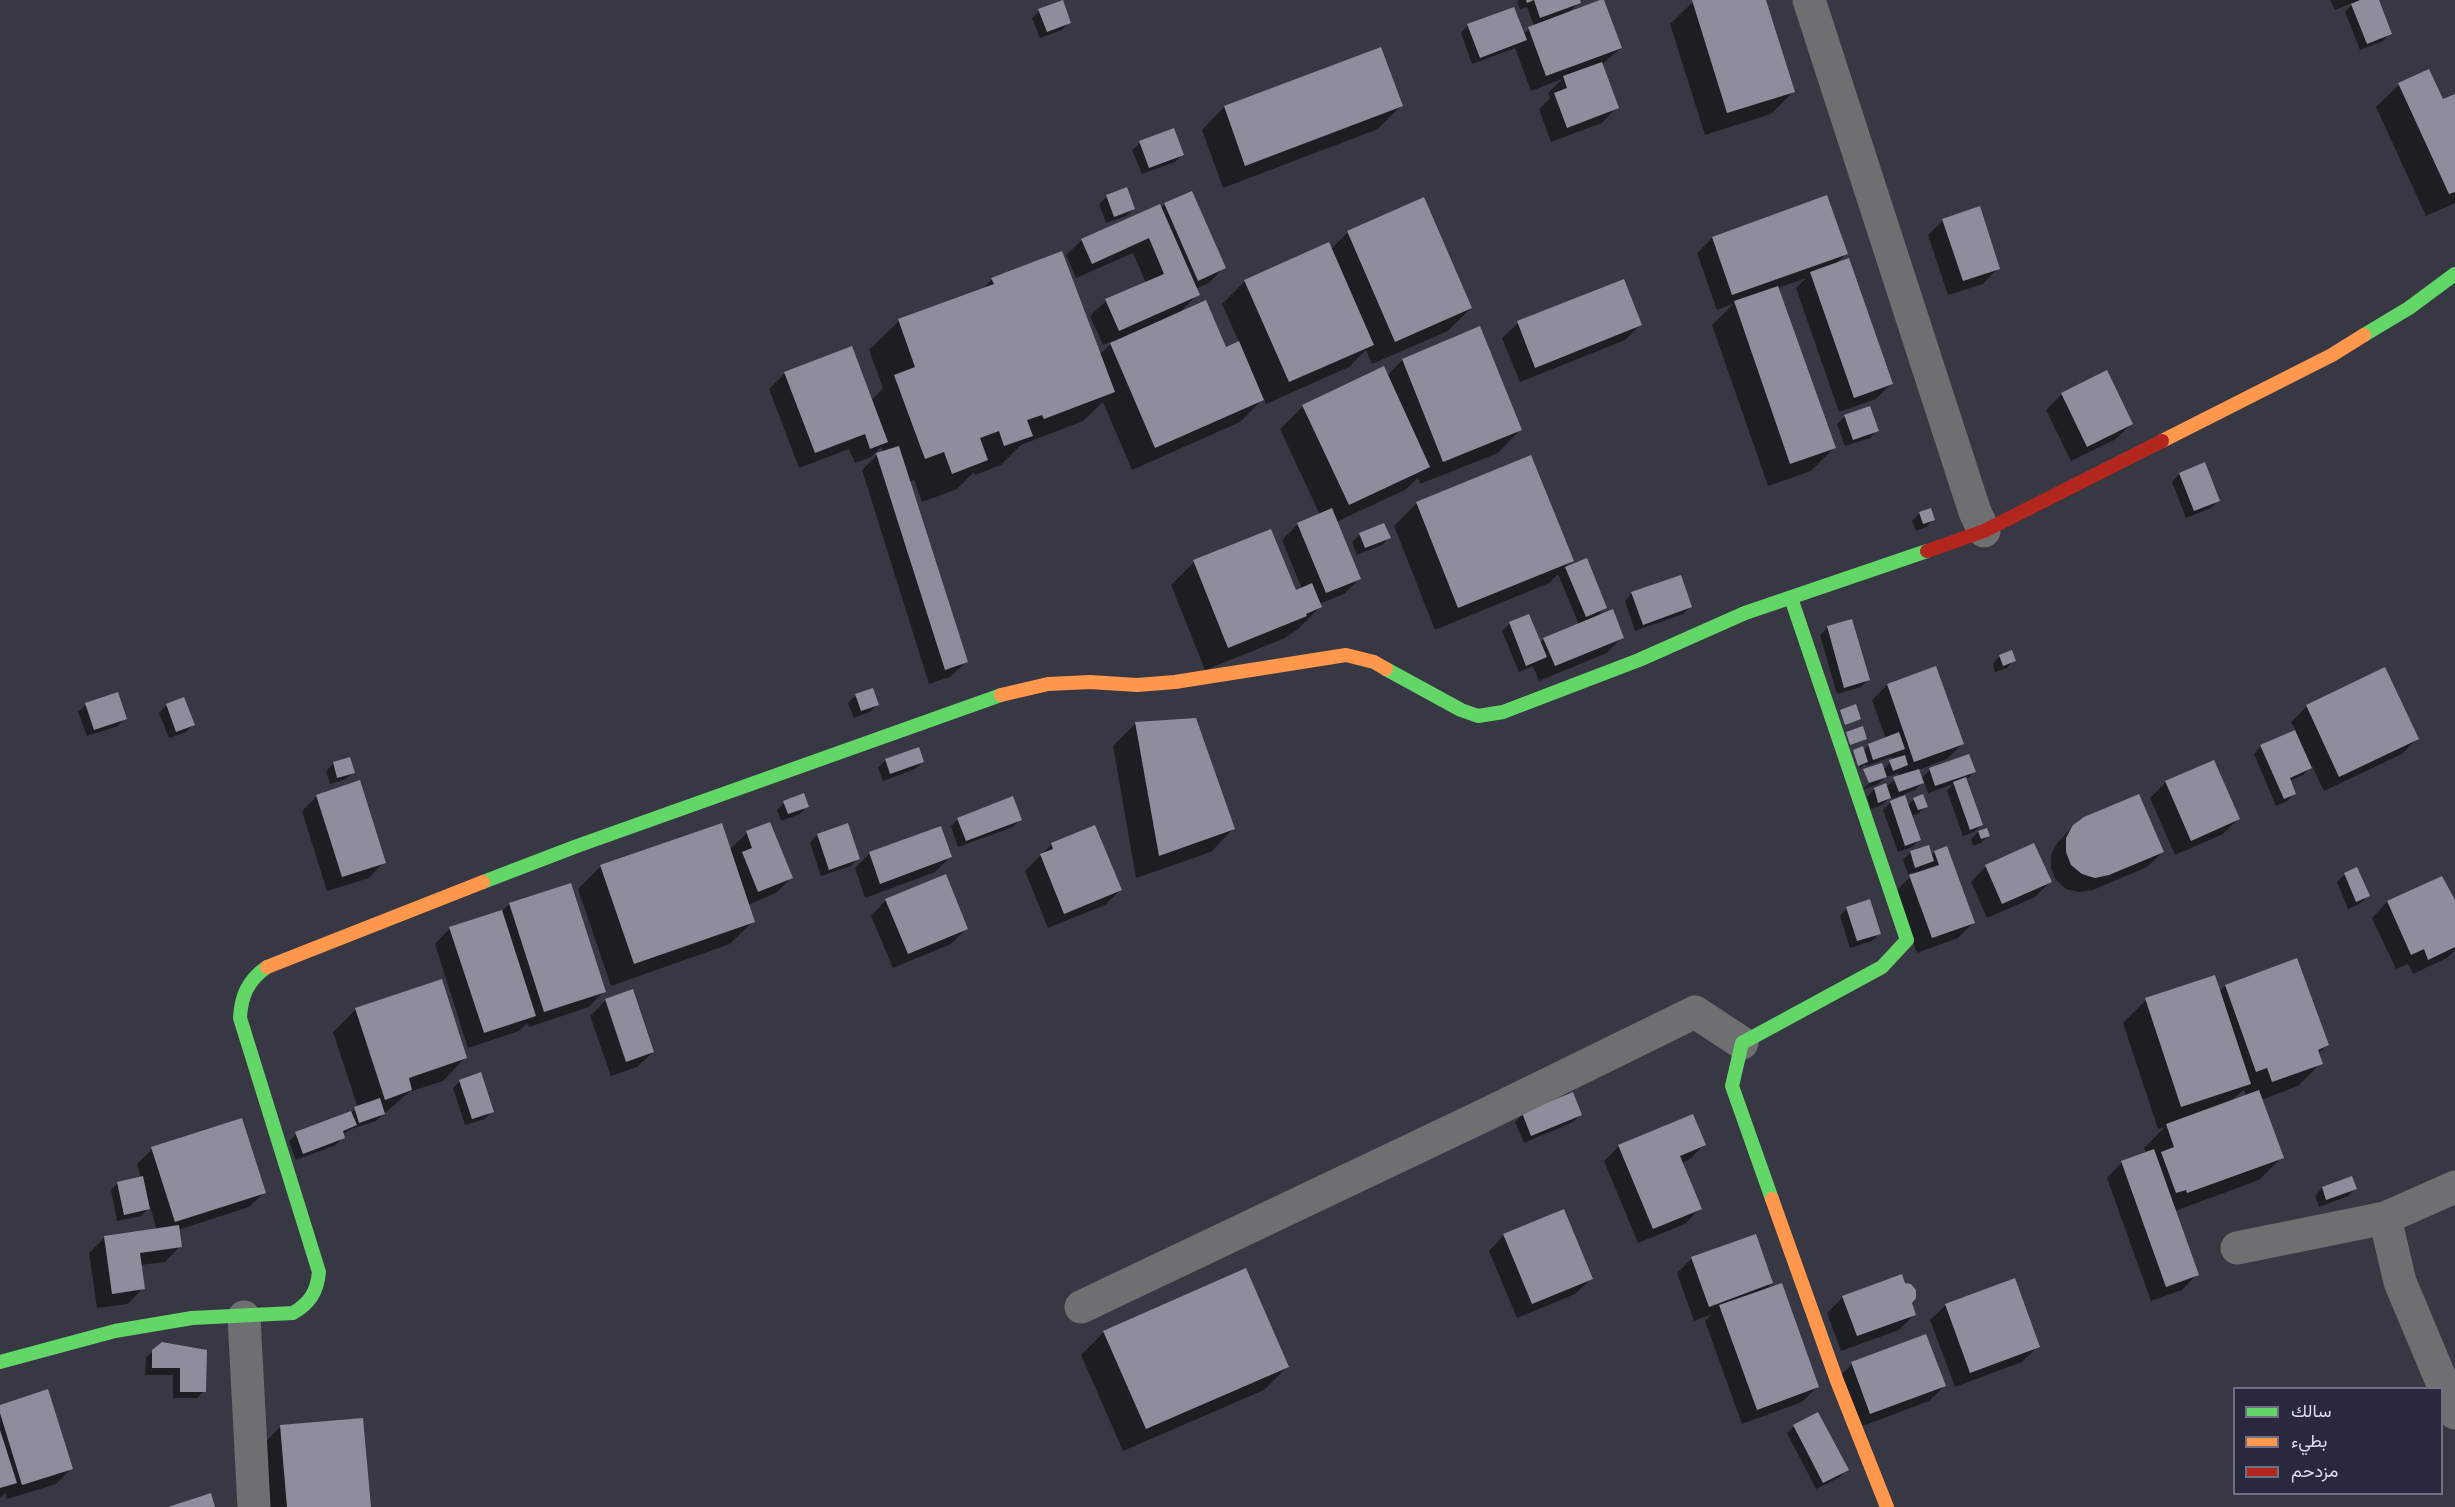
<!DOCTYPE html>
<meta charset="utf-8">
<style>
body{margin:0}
#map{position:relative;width:2455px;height:1507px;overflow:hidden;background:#383844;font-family:Jost,Vazirmatn,sans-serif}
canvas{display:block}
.legend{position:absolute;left:2233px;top:1387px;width:210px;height:108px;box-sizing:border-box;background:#28283f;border:2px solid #707084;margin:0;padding:8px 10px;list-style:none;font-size:18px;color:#dbdbeb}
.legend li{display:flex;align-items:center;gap:12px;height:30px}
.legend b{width:30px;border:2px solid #707084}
</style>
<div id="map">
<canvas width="2455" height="1507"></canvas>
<ul class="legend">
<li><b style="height:8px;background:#63d668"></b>سالك</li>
<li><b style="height:8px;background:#ff974d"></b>بطيء</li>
<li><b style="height:8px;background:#b3261e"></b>مزدحم</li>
</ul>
</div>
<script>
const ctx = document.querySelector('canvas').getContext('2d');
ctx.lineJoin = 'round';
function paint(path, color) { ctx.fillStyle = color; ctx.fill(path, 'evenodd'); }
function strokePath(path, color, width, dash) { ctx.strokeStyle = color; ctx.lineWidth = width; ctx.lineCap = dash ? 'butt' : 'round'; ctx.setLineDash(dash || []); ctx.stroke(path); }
const shadow = new Path2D(`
 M 1519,0 L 1579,0 L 1579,2 L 1568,14 L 1621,48 L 1601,65 L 1617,107 L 1602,123 L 1551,142 L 1539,109 L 1550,98 L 1548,93 L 1562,79 L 1531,91 L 1515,48 L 1472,64 L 1461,33 L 1468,25 L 1523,34 L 1534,26 L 1527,7 L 1520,9 L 1517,2 Z
 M 1697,0 L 1765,0 L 1794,91 L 1771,114 L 1705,135 L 1670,24 L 1693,2 Z
 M 2330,0 L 2377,0 L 2390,33 L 2383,41 L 2360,50 L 2345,12 L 2354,2 L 2335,10 Z
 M 1039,11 L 1069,22 L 1062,30 L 1040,38 L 1032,18 Z
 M 1380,49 L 1401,106 L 1378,129 L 1223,188 L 1202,130 L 1224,107 Z
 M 2399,85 L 2443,101 L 2455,95 L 2455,203 L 2426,216 L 2376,107 Z
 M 1140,143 L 1183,154 L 1175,162 L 1142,174 L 1132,150 Z
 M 1126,189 L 1134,208 L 1126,216 L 1106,223 L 1099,204 L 1106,197 Z
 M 1423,199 L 1471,308 L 1448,331 L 1372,364 L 1366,350 L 1349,367 L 1266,404 L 1264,398 L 1240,422 L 1132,470 L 1103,402 L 1083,421 L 1021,445 L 1001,465 L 975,475 L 974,472 L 957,489 L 922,502 L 914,480 L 909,482 L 966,662 L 950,677 L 929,684 L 862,470 L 877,455 L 855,463 L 849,449 L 799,468 L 769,389 L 785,373 L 871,401 L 883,388 L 869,350 L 899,321 L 982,290 L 992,279 L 1099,355 L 1115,340 L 1103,345 L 1090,316 L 1106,301 L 1146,283 L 1133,253 L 1076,278 L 1066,255 L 1082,240 L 1160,209 L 1165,204 L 1224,267 L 1209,283 L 1195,289 L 1198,294 L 1179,313 L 1225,349 L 1239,342 L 1222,304 L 1245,281 L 1330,250 L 1348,232 ZM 881,447 L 883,453 L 871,457 Z
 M 1943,220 L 1998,268 L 1983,284 L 1948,295 L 1928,235 Z
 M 1712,238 L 1846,254 L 1836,264 L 1891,384 L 1876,399 L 1839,412 L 1796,288 L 1806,278 L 1778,288 L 1834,448 L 1811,471 L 1768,486 L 1712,325 L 1733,304 L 1717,310 L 1697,253 Z
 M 1518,323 L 1640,325 L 1625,340 L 1520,382 L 1502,338 Z
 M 1479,328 L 1520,430 L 1498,453 L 1420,484 L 1418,478 L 1405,490 L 1336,522 L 1359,579 L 1344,594 L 1319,604 L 1320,607 L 1297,630 L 1283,639 L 1205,670 L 1171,585 L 1194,562 L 1295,592 L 1302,589 L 1282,540 L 1298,524 L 1320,515 L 1280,429 L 1303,406 L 1387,376 L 1402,360 Z
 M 2106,372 L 2131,424 L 2116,439 L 2071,461 L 2046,410 L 2062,394 Z
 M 1845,416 L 1877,430 L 1870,438 L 1845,446 L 1837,424 Z
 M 1530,457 L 1572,560 L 1563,569 L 1586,560 L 1606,607 L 1595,618 L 1622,637 L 1607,653 L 1539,681 L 1533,666 L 1519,672 L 1502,631 L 1510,623 L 1539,644 L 1544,639 L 1579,625 L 1558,574 L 1549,583 L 1435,630 L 1394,526 L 1416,504 Z
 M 2204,464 L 2218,501 L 2211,508 L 2186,518 L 2172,482 L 2179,474 Z
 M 1920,513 L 1933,520 L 1926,527 L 1916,531 L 1912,521 Z
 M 1384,525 L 1389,538 L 1382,545 L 1357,555 L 1352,542 L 1360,535 Z
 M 1632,593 L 1690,607 L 1683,614 L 1635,631 L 1625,601 Z
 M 1828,627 L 1868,680 L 1861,687 L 1837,694 L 1820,635 Z
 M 2000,656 L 2014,660 L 2007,668 L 1995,672 L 1993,664 Z
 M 1887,685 L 1962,744 L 1947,759 L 1918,770 L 1921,779 L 1930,770 L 1974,772 L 1967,779 L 1981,825 L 1974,832 L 1963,836 L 1947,791 L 1953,784 L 1928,793 L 1924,781 L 1915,790 L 1904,794 L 1908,805 L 1914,799 L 1926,806 L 1918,814 L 1911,816 L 1920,839 L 1912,847 L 1898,852 L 1883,810 L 1891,802 L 1903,797 L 1902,795 L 1891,799 L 1891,797 L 1882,805 L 1871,809 L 1867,797 L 1874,789 L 1886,787 L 1899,777 L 1898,773 L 1884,778 L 1878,784 L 1862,790 L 1893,760 L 1892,757 L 1866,766 L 1865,764 L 1859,769 L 1863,751 L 1869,745 L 1886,739 L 1872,700 Z
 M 856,695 L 878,704 L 870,712 L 854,718 L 848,703 Z
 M 86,705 L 125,718 L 118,726 L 87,736 L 78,712 Z
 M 167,705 L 193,724 L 186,732 L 169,738 L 159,713 Z
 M 2307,706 L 2417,738 L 2402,754 L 2324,791 L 2312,766 L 2303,775 L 2290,781 L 2295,793 L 2287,801 L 2276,806 L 2254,754 L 2261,746 L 2296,731 L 2291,722 Z
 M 1136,723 L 1233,829 L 1211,852 L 1136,878 L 1113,746 Z
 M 886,760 L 923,762 L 915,769 L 883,781 L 878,768 Z
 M 2213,762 L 2238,819 L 2223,834 L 2175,855 L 2150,798 L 2166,782 Z
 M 334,763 L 353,772 L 346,779 L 330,784 L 326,771 Z
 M 317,796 L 384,862 L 369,878 L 327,891 L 302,811 Z
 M 784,803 L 807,806 L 800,814 L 781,821 L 777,810 Z
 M 958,819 L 1020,819 L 1013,827 L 958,847 L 951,826 Z
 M 2074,826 L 2163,852 L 2147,867 L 2093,890 L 2079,892 L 2066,889 L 2056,880 L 2051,868 L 2051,854 L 2058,842 Z
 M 1095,827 L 1120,890 L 1105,905 L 1048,928 L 1025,871 L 1051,845 Z
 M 1986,830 L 1988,836 L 1981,843 L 1973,846 L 1971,839 L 1978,832 Z
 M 747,833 L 791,878 L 776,893 L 748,905 L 753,921 L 730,944 L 611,986 L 578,889 L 601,866 L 729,850 Z
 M 817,835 L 858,858 L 851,866 L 821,876 L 810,843 Z
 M 1928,847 L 1931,855 L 1935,852 L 1973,923 L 1958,938 L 1917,953 L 1895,892 L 1915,872 L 1908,874 L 1903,860 L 1910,853 Z
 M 870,853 L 950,857 L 935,872 L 865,898 L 855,868 Z
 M 1986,866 L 2050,882 L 2035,897 L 1987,918 L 1971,882 Z
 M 2345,874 L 2368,896 L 2361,903 L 2348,909 L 2337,882 Z
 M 2441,878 L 2455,902 L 2455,950 L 2447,958 L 2413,974 L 2408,964 L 2396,969 L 2372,918 L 2387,902 Z
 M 886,900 L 966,929 L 951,944 L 893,968 L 871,916 Z
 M 509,904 L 604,991 L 589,1007 L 529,1027 L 527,1023 L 519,1031 L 468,1048 L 435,944 L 450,928 L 502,911 Z
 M 1847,908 L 1880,933 L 1872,941 L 1850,948 L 1840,916 Z
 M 2214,977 L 2219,992 L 2225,986 L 2327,1045 L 2318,1054 L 2321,1063 L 2298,1086 L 2261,1100 L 2282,1157 L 2259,1180 L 2175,1211 L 2197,1274 L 2182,1290 L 2151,1301 L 2107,1178 L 2122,1162 L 2146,1153 L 2144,1148 L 2165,1127 L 2158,1129 L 2123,1023 L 2146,1000 ZM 2244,1090 L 2246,1096 L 2231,1101 L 2242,1091 Z
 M 606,1000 L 653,1052 L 637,1067 L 611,1076 L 590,1016 Z
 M 356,1009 L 465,1058 L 443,1081 L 409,1092 L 376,1121 L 351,1129 L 342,1135 L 343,1137 L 336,1145 L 296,1160 L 289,1141 L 296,1134 L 350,1113 L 358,1108 L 333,1032 Z
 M 460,1081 L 492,1111 L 485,1119 L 465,1125 L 453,1088 Z
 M 1523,1114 L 1580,1115 L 1573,1122 L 1524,1143 L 1515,1122 Z
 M 1704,1145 L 1689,1160 L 1682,1163 L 1700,1208 L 1685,1224 L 1638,1243 L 1604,1161 L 1619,1146 Z
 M 152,1149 L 265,1192 L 249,1207 L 178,1230 L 180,1246 L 165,1262 L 140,1265 L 143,1288 L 128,1304 L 97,1308 L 89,1253 L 104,1238 L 157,1230 L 150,1207 L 141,1216 L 117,1221 L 111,1190 L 118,1183 L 141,1178 L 137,1164 Z
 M 2351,1178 L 2355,1189 L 2348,1196 L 2319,1207 L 2315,1196 L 2322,1188 Z
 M 1504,1235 L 1591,1279 L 1575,1294 L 1517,1318 L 1489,1251 Z
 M 1692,1258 L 1772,1283 L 1764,1291 L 1817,1387 L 1802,1402 L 1742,1424 L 1705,1321 L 1712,1314 L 1694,1321 L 1677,1273 Z
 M 1904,1285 L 1915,1314 L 1899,1330 L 1841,1351 L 1827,1313 L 1843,1297 Z
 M 1946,1305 L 2038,1346 L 2022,1362 L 1955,1387 L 1930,1320 Z
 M 1104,1332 L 1287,1367 L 1264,1390 L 1123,1451 L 1081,1355 Z
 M 153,1351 L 205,1351 L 204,1391 L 197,1398 L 173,1398 L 173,1375 L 145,1375 L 146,1358 Z
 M 1852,1364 L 1944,1386 L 1929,1401 L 1855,1429 L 1837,1379 Z
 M 0,1406 L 72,1468 L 56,1484 L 7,1499 L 5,1493 L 0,1498 Z
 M 1794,1426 L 1847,1469 L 1840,1477 L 1816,1489 L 1787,1433 Z
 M 280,1427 L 369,1507 L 270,1507 L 265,1442 Z`);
const building = new Path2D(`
 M 1063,0 L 1071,23 L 1047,32 L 1038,9 Z
 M 1526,0 L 1580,0 L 1581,3 L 1540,18 L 1534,0 L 1527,3 Z
 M 1600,0 L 1604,0 L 1622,48 L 1546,76 L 1528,27 Z
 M 1692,0 L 1766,0 L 1795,92 L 1727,113 Z
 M 2360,0 L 2379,0 L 2392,34 L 2367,44 L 2351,4 Z
 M 1514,7 L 1527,40 L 1480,58 L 1467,24 Z
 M 1381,47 L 1403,106 L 1245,166 L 1224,106 Z
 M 1602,62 L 1619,108 L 1567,128 L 1554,93 L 1567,88 L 1563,76 Z
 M 2429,69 L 2443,99 L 2455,94 L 2455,192 L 2449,194 L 2398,83 Z
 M 1174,128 L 1184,155 L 1149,168 L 1139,141 Z
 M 1127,187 L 1135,209 L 1114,217 L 1106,195 Z
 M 1192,191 L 1226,268 L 1198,281 L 1164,203 Z
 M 1827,195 L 1848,254 L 1732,295 L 1712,237 Z
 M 1424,197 L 1472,308 L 1395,342 L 1347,231 Z
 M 1160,204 L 1200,295 L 1119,331 L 1105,299 L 1164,274 L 1149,238 L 1092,264 L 1081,239 Z
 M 1980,206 L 2000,269 L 1963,281 L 1942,219 Z
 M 1329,242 L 1374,345 L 1289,382 L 1244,280 Z
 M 1062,251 L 1115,392 L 1044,419 L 1042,415 L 1027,420 L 1033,436 L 1004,446 L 999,431 L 980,438 L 988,460 L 952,474 L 944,452 L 925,459 L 894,375 L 915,367 L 898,319 L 994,284 L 991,278 Z
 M 1849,258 L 1893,384 L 1854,398 L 1810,272 Z
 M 1624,279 L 1642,325 L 1535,368 L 1517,321 Z
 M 1778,286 L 1836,448 L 1790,464 L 1734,301 Z
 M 1206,300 L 1226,347 L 1239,341 L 1264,400 L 1155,448 L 1110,343 Z
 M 1480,326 L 1522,430 L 1443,462 L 1402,359 Z
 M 852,346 L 888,442 L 870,449 L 865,434 L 815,453 L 784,372 Z
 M 1384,366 L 1430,467 L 1349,505 L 1302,405 Z
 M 2107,370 L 2133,424 L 2087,447 L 2061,393 Z
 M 1870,406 L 1879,431 L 1853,440 L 1844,415 Z
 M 899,446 L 968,662 L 945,670 L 876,453 Z
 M 1531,455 L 1574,561 L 1458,608 L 1416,502 Z
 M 2205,462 L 2220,501 L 2194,511 L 2179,473 Z
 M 1332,508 L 1361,579 L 1326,593 L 1297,523 Z
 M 1931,508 L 1935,520 L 1923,524 L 1919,512 Z
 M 1384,523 L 1391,538 L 1365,548 L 1359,533 Z
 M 1271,529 L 1296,590 L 1312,583 L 1322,607 L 1306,614 L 1307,616 L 1228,648 L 1193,560 Z
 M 1587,558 L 1607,608 L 1586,617 L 1565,567 Z
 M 1681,575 L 1692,607 L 1643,625 L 1631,592 Z
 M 1613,609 L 1624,638 L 1555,666 L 1543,638 Z
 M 1529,614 L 1547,657 L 1526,666 L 1509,622 Z
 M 1852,619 L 1870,680 L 1844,688 L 1827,626 Z
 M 2012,650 L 2016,661 L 2003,666 L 1999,655 Z
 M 1936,666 L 1964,744 L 1914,762 L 1887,684 Z
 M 2385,667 L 2419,739 L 2339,777 L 2306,705 Z
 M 873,688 L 879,705 L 861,711 L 855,694 Z
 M 118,692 L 127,719 L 94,730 L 85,703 Z
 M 184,697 L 195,725 L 176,732 L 166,704 Z
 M 1856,704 L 1861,719 L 1845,725 L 1840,710 Z
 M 1196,718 L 1235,829 L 1159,856 L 1135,722 Z
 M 1863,726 L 1867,739 L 1850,745 L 1846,732 Z
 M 2295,730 L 2312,768 L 2290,778 L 2296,794 L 2284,799 L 2260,745 Z
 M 1899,732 L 1905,749 L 1873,760 L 1868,744 Z
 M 1863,746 L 1868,762 L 1858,766 L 1853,750 Z
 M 919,747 L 924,762 L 890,774 L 885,759 Z
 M 1969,754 L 1976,772 L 1935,786 L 1929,768 Z
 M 1905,755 L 1908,765 L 1893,771 L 1889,760 Z
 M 350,757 L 355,773 L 337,778 L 333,762 Z
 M 2214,760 L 2240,819 L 2191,841 L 2165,781 Z
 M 1882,763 L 1887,777 L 1869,783 L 1863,769 Z
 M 1919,769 L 1924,783 L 1899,792 L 1893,777 Z
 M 1966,777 L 1983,825 L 1970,830 L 1953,782 Z
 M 360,780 L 386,863 L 342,877 L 316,795 Z
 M 1886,783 L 1891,798 L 1878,803 L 1874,788 Z
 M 804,793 L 809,807 L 788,814 L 783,801 Z
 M 1923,794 L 1928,807 L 1918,810 L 1913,798 Z
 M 2139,794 L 2164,852 L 2109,875 L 2095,878 L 2082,874 L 2071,865 L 2066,852 L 2066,838 L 2073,825 L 2084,817 Z
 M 1905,795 L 1921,840 L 1905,846 L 1890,801 Z
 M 1013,796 L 1022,820 L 966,841 L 957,818 Z
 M 770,822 L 793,878 L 758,892 L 742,852 L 752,848 L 746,831 Z
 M 722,823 L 755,922 L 634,964 L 600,865 Z
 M 848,823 L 860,859 L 829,870 L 817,834 Z
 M 1095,825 L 1122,890 L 1064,914 L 1040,854 L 1053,849 L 1051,843 Z
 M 941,826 L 952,857 L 880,884 L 869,852 Z
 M 1987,828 L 1990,836 L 1981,839 L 1978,831 Z
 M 2034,843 L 2052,882 L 2002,904 L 1985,865 Z
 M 1929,845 L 1934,861 L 1915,868 L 1910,851 Z
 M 1947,846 L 1975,923 L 1932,938 L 1909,875 L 1939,865 L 1934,851 Z
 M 2357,867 L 2370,896 L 2356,902 L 2344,873 Z
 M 946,874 L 968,929 L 908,954 L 885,899 Z
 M 2442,876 L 2455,900 L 2455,947 L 2428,960 L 2424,949 L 2411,955 L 2387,901 Z
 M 571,883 L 606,992 L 544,1012 L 509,903 Z
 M 1870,899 L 1881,934 L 1857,941 L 1846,907 Z
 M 502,910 L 536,1016 L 484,1033 L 449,927 Z
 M 2297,958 L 2329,1045 L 2318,1050 L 2323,1064 L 2272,1082 L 2267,1068 L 2256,1072 L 2225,985 Z
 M 2215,975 L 2251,1084 L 2181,1107 L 2145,998 Z
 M 442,979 L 467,1058 L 409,1078 L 412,1090 L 385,1100 L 355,1008 Z
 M 633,989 L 654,1052 L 626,1062 L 605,999 Z
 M 481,1072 L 494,1112 L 472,1119 L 459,1080 Z
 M 2259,1090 L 2284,1158 L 2187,1193 L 2186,1190 L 2176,1193 L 2161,1152 L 2174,1147 L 2166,1124 Z
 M 1573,1092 L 1582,1115 L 1531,1136 L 1522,1113 Z
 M 380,1098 L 385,1114 L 359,1123 L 354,1107 Z
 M 351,1111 L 357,1125 L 343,1131 L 345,1138 L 303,1154 L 295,1132 Z
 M 1693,1114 L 1706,1145 L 1680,1156 L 1702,1209 L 1653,1229 L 1618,1145 Z
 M 242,1118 L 266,1193 L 175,1222 L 151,1147 Z
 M 2154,1149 L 2199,1275 L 2166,1287 L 2121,1161 Z
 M 143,1176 L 150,1209 L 124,1215 L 117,1182 Z
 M 2352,1176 L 2357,1189 L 2326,1200 L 2322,1187 Z
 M 1564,1209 L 1593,1279 L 1532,1304 L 1503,1234 Z
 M 179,1225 L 182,1247 L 140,1253 L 145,1289 L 112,1294 L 104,1236 Z
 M 1756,1234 L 1773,1283 L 1709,1307 L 1691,1257 Z
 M 1246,1268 L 1289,1367 L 1146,1429 L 1103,1331 Z
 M 1902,1274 L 1905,1283 L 1911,1284 L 1916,1290 L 1916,1298 L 1912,1303 L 1916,1315 L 1857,1336 L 1842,1296 Z
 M 2015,1278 L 2040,1347 L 1970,1373 L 1945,1304 Z
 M 1782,1283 L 1819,1387 L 1757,1410 L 1719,1305 Z
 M 1926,1334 L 1946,1386 L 1870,1414 L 1851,1362 Z
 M 162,1342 L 207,1350 L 206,1392 L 180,1392 L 180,1368 L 152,1368 L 152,1350 Z
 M 48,1389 L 73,1469 L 22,1485 L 0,1413 L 0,1405 Z
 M 1818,1412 L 1849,1470 L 1823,1483 L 1793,1425 Z
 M 363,1418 L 371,1507 L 287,1507 L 280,1425 Z
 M 0,1430 L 17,1483 L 0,1488 Z
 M 211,1493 L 215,1507 L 168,1507 Z`);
const street = new Path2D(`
 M 1809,0 L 1975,512 L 1984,531
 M 2455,1187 L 2385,1218 L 2400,1282 L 2455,1413
 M 2237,1248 L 2385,1218
 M 1081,1307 L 1487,1114 L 1695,1012 L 1742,1043
 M 244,1317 L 254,1507`);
const fast = new Path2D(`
 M 2364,335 L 2409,308 L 2455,274
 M 1386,669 L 1461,710 L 1478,716 L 1503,712 L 1639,660 L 1745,613 L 1927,551
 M 483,882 L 577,846 L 1001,695
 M 1772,1199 L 1732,1086 L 1742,1043 L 1882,967 L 1907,940 L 1791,598
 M 0,1362 L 115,1331 L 192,1318 L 293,1313 C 310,1303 317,1292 319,1272 L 240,1018 C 241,996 248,980 267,967`);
const slow = new Path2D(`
 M 2162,441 L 2332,355 L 2364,335
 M 1001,695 L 1048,684 L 1090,682 L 1137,685 L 1175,682 L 1346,655 L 1374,662 L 1386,669
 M 267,967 L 483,882
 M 1772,1199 L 1837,1381 L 1887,1507`);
const jam = new Path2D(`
 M 1927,551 L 1984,531 L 2162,441`);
paint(shadow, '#0007');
paint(building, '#8d8d9b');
strokePath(street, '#6d6f71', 33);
strokePath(fast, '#63d668', 14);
strokePath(slow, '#ff974d', 14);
strokePath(jam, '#b3261e', 14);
</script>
